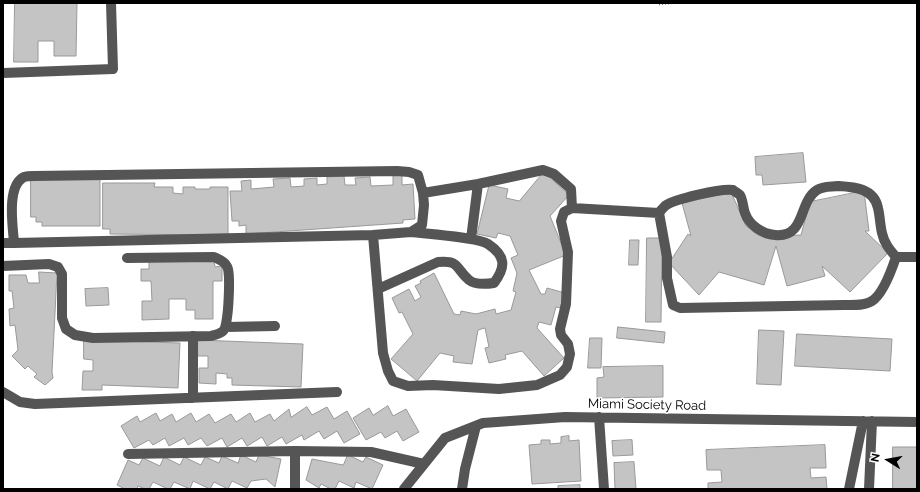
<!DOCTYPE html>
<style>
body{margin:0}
#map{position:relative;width:920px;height:492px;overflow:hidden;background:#fff;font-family:Raleway,sans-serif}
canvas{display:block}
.frame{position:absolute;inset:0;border:4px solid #000;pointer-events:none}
.north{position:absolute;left:868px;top:440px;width:40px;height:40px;-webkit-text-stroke:3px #fff;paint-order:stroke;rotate:281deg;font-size:11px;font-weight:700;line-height:16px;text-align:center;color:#000}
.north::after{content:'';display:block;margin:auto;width:14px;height:18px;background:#000;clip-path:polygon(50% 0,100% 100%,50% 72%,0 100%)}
</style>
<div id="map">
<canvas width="920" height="492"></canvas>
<div class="frame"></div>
<div class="north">N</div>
</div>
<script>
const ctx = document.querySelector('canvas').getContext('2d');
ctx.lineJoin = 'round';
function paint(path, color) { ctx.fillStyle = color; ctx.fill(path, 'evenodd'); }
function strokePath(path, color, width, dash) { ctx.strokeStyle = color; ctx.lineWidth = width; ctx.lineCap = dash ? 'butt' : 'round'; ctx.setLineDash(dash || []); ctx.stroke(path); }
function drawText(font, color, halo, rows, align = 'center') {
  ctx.font = font + ' Raleway,sans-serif'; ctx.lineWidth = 3; ctx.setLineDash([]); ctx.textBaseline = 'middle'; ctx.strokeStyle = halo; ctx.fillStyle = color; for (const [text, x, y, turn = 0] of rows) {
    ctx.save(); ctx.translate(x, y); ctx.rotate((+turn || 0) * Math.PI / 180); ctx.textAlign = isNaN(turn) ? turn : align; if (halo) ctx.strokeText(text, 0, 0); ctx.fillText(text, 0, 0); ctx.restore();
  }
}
const building = new Path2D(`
 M 15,3 L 77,3 L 76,56 L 54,56 L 54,41 L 38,41 L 38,62 L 14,62 Z
 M 803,153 L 806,182 L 763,185 L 762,175 L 756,175 L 755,157 Z
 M 544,172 L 569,195 L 550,216 L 566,255 L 529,270 L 541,294 L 545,294 L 547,288 L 565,293 L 560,308 L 556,307 L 551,325 L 539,322 L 537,328 L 564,358 L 544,376 L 522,351 L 505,355 L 506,359 L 489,363 L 485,348 L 489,347 L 485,328 L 478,330 L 472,364 L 453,362 L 454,356 L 440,353 L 417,381 L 391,359 L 413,334 L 402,312 L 399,313 L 392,298 L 409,289 L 415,301 L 421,297 L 415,286 L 421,283 L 420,281 L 434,273 L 454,314 L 460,315 L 461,311 L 476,314 L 495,309 L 496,314 L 511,310 L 516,292 L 513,291 L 517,273 L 511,258 L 518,255 L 510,236 L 498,233 L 496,238 L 477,234 L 489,185 L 508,189 L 506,198 L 519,201 Z
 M 402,175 L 402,185 L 413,184 L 415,219 L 403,220 L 403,223 L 246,234 L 246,225 L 239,226 L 239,221 L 232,221 L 230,191 L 242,191 L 241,181 L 251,180 L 251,189 L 274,187 L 273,179 L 290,178 L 291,187 L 304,186 L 304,179 L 317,178 L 317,185 L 327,184 L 327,177 L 344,176 L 345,185 L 356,185 L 355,178 L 370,177 L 371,186 L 393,185 L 393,176 Z
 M 31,178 L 100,179 L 100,226 L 42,226 L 42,222 L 36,222 L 36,217 L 31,217 Z
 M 103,183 L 155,183 L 154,187 L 173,187 L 173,193 L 183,194 L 183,187 L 195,187 L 195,189 L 210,189 L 210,187 L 228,187 L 228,235 L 110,234 L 110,229 L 103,229 Z
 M 864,191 L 869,231 L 865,231 L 888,253 L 850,292 L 822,266 L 825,276 L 787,286 L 776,246 L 764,285 L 719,272 L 699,295 L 669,263 L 688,234 L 691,236 L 682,203 L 731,192 L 746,226 L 772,239 L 772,236 L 801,235 L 810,202 Z
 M 647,238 L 662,238 L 661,322 L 646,322 Z
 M 630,240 L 639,240 L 638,265 L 629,265 Z
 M 214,261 L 215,267 L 222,266 L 222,281 L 213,281 L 213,319 L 195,319 L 195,310 L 186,310 L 186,299 L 169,299 L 169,319 L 142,320 L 142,301 L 152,301 L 151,281 L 141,281 L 141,269 L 149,269 L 149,262 Z
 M 39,272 L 57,273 L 52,372 L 53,378 L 45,385 L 34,377 L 37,374 L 28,366 L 25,369 L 12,356 L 18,350 L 15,325 L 10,326 L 9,309 L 14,308 L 12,291 L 9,291 L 9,275 L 26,275 L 28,283 L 39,283 Z
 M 108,288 L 109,305 L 86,306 L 85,289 Z
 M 618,327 L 665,332 L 664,343 L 617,338 Z
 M 759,330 L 784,331 L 781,385 L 757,384 Z
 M 797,334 L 892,339 L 890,371 L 795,366 Z
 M 590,338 L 602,338 L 601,368 L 588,368 Z
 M 84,340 L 180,343 L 178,388 L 102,385 L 102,390 L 82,390 L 83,371 L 93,371 L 93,360 L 84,359 Z
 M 198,340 L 303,344 L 301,387 L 232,385 L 232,378 L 227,378 L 227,374 L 216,373 L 216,384 L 199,383 L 199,368 L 208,368 L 208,356 L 198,356 Z
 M 663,366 L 663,397 L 597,398 L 597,378 L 604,377 L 603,367 Z
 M 388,406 L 393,416 L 406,409 L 419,432 L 403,441 L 397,431 L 385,438 L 381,432 L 366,440 L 353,418 L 369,408 L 373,415 Z
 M 307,407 L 312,415 L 327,407 L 334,419 L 347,411 L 360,434 L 344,443 L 337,431 L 324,439 L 319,431 L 304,440 L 302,435 L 286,444 L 282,437 L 267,446 L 262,437 L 247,446 L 242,438 L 227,447 L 222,438 L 207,446 L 201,438 L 188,445 L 184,438 L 169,446 L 165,438 L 153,445 L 149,440 L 134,448 L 121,426 L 137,416 L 140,422 L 156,413 L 160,421 L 172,414 L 176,422 L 191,413 L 196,422 L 209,414 L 215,423 L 231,414 L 236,422 L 250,413 L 255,422 L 270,414 L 274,421 L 289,409 L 291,417 Z
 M 569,436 L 569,441 L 579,440 L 581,481 L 532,484 L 529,445 L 541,444 L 541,440 L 550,440 L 550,444 L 561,443 L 561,437 Z
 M 632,440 L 633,455 L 613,456 L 612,441 Z
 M 825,445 L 826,468 L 810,468 L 811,478 L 826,477 L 827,489 L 708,489 L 708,483 L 722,482 L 721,470 L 707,470 L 706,450 Z
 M 893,447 L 917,447 L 917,489 L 893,489 Z
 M 241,455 L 256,462 L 259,455 L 281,459 L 275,487 L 266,479 L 251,481 L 247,488 L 232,481 L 228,489 L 214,482 L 210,489 L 193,481 L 190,489 L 174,482 L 170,489 L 168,489 L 153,482 L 149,489 L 145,489 L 138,486 L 137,489 L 125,489 L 117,485 L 128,460 L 139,465 L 143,458 L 160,466 L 164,457 L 180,465 L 184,457 L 201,465 L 205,457 L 219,463 L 222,456 L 238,463 Z
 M 348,455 L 363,462 L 366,457 L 383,465 L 372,489 L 356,482 L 354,488 L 339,481 L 335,489 L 331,489 L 321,484 L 319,488 L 306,480 L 312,459 L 343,465 Z
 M 634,462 L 636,489 L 615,489 L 614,463 Z
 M 580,485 L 580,489 L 558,489 L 558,486 Z`);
const path = new Path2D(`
 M 659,4 L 671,3`);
const minor = new Path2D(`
 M 3,73 L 113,69 L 111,3
 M 838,186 C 854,187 874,188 878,208 C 880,216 880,225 882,233 C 884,243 890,250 896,257 C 892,269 883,294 872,301 C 864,306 853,305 844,305 L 680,308 L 673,305 L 667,278 L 667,257 L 659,213 C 661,210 663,208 665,206 C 674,199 722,188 733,190 C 734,191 739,194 740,195 C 743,200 743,208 745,213 C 749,225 762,234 775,235 C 806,238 798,202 817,190 C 823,186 831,187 838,186 Z
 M 373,235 L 383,353 L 388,371 L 393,381 L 408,386 L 433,385 L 499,389 L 537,385 L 560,375 L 567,367 L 570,354 L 568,344 L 561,335 L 560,329 L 566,304 L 568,252 L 561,221 L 564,212 L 572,208 L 659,213
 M 471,239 L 478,184
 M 3,243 L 14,243 C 13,227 6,186 24,177 C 27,176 31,176 34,176 L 397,171 L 409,172 L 418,175 L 423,193
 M 14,243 L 373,235 L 411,232 L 422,225 L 424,205 L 423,193 L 478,184 L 543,170 L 554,174 L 571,189 L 572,208
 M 896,257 L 917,257
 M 3,266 L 49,264 L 58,267 L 62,274 L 62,318 L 66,329 L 75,335 L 93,338 L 211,336 C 215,335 220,334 223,331 C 229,326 230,278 228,269 C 226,262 220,260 214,257 L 127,258
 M 378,289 L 438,262 C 460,260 455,268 469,280 C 475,285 487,284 494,283 C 506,267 506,256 488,244 C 477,237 427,234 411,232
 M 226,327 L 275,326
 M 3,392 L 20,402 L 35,404 L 337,392
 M 193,398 L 193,336
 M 599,417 L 604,489
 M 295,451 L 295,489
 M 128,454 L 295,451 L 371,452 L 424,464
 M 404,489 L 445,438 L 483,423 L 565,417 L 917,422
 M 462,489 L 465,469 L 476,426
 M 849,489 L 863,421
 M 869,489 L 872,421`);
const streetNames = [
 ["Miami Society Road",647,405,1]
];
paint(building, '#c4c4c4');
strokePath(building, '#999', 1);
strokePath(path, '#777', 2.5, [1, 2]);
strokePath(minor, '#555', 10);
drawText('13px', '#000', '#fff', streetNames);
</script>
